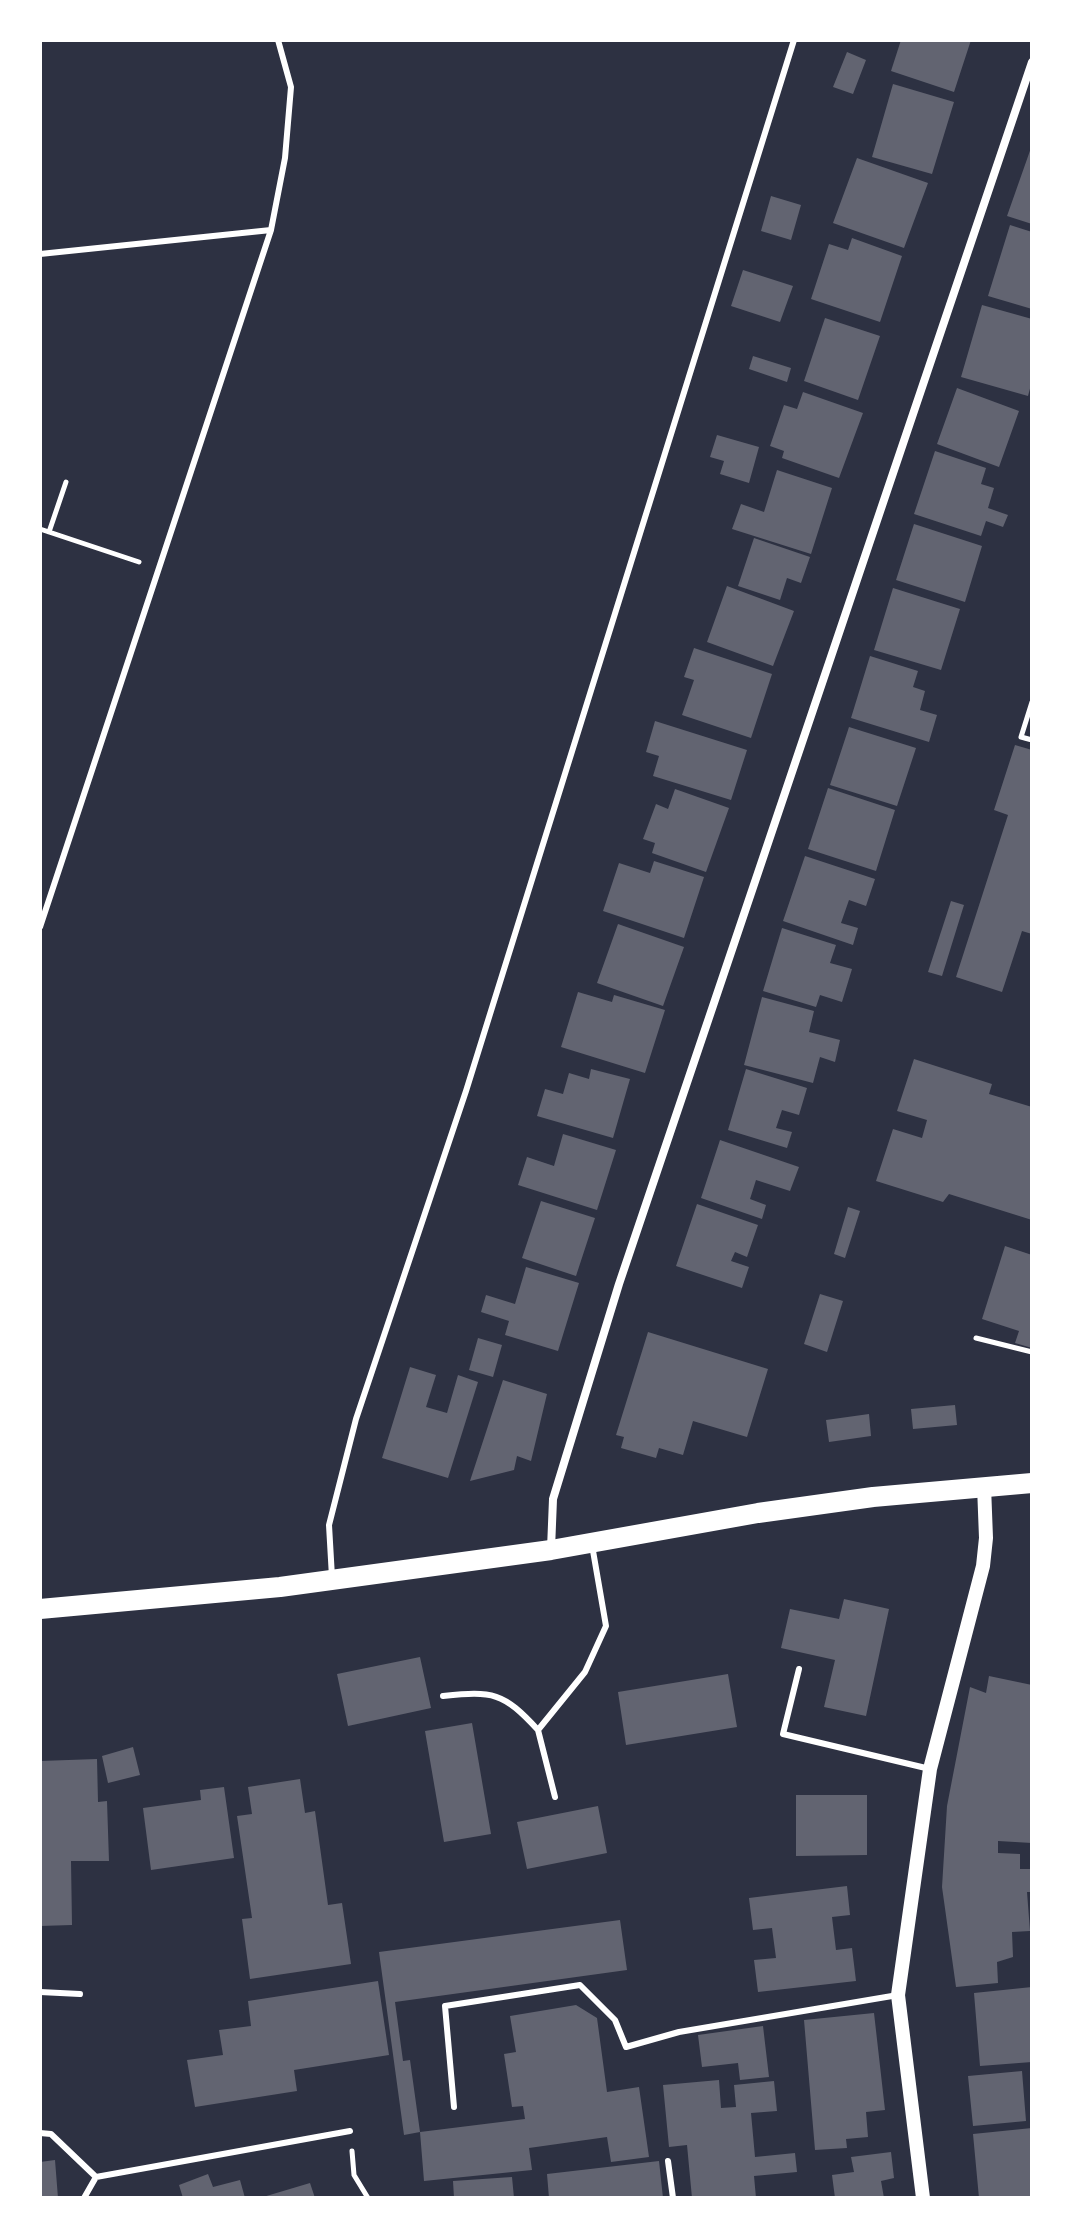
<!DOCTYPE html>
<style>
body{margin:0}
#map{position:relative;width:1072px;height:2238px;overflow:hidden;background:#2d3142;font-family:"IBM Plex Sans",sans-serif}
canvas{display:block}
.frame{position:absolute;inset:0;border:42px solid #fff;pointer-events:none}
</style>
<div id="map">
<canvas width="1072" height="2238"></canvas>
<div class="frame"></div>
</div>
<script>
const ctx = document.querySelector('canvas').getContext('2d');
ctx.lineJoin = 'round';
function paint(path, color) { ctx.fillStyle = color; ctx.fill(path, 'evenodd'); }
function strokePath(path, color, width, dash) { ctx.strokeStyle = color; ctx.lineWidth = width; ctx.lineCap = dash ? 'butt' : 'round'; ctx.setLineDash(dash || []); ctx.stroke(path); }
const building = new Path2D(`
 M 901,40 L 971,40 L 954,92 L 891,71 Z
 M 847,52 L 866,60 L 853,94 L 833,87 Z
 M 893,84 L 954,102 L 932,174 L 872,157 Z
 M 1032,145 L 1032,224 L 1007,216 Z
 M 857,158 L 928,183 L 904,248 L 833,223 Z
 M 771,196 L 801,205 L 791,240 L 761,231 Z
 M 1010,225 L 1032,232 L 1032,309 L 988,296 Z
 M 852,238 L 902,256 L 880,322 L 811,299 L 829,244 L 848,250 Z
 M 743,270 L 793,286 L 780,322 L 731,306 Z
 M 982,305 L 1032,319 L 1032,381 L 1028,396 L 961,377 Z
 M 825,318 L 880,336 L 858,400 L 804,381 Z
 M 753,356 L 791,368 L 787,382 L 749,369 Z
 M 957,388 L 1019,411 L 999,467 L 937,444 Z
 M 803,392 L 863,413 L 839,478 L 782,458 L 784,451 L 770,446 L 784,405 L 797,409 Z
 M 717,435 L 759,447 L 749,483 L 720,474 L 724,461 L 710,457 Z
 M 935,451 L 986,468 L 981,484 L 994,488 L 988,508 L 1008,515 L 1003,527 L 986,521 L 981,536 L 914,514 Z
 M 777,470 L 832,488 L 811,554 L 732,529 L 741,504 L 764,512 Z
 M 914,524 L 982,546 L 965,602 L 896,580 Z
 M 754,538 L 810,557 L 801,583 L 787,578 L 780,600 L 738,586 Z
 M 727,586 L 794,611 L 773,666 L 707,642 Z
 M 893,588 L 960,609 L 941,670 L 874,650 Z
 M 694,648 L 772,674 L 751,738 L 682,715 L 694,680 L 684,677 Z
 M 870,656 L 918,671 L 913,687 L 925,691 L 920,710 L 937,715 L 929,742 L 851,718 Z
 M 655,721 L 747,750 L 731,800 L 653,776 L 659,756 L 646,752 Z
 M 849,727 L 916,748 L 897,806 L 830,785 Z
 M 1015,745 L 1032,750 L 1032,934 L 1022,931 L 1002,992 L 956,977 L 1008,815 L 994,810 Z
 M 828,788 L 895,810 L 876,871 L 808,849 Z
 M 675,789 L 729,808 L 706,872 L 652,853 L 655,843 L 643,839 L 656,804 L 668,809 Z
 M 805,856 L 875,879 L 866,906 L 849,900 L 841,923 L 858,928 L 853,945 L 783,921 Z
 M 654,861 L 704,877 L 684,938 L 603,911 L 619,863 L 650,873 Z
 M 951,901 L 964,905 L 942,976 L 928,972 Z
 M 618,924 L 684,947 L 663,1006 L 597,983 Z
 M 782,928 L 836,945 L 830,963 L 852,969 L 842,1002 L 820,995 L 816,1007 L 763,991 Z
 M 578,992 L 612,1002 L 614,995 L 665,1010 L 645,1073 L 561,1047 Z
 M 762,997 L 814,1011 L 809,1032 L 840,1040 L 835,1062 L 820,1057 L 813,1083 L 744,1065 Z
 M 914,1059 L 992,1084 L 989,1094 L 1032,1107 L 1032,1220 L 949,1194 L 943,1202 L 876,1181 L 893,1129 L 922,1138 L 927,1120 L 897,1111 Z
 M 591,1069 L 630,1079 L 613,1138 L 537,1116 L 545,1089 L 563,1094 L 569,1073 L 589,1079 Z
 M 746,1069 L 807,1088 L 799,1115 L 782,1110 L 776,1128 L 792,1132 L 787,1148 L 728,1130 Z
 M 563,1134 L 616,1150 L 597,1210 L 518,1185 L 527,1157 L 554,1166 Z
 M 720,1140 L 799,1167 L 790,1191 L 756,1180 L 750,1199 L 766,1205 L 762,1219 L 701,1198 Z
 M 541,1201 L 595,1218 L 576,1276 L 522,1258 Z
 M 697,1204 L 758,1225 L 747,1257 L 735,1252 L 731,1261 L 749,1267 L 742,1288 L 676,1266 Z
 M 848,1207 L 860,1211 L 845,1258 L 834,1254 Z
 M 1005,1246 L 1032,1255 L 1032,1348 L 1015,1343 L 1019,1331 L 982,1319 Z
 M 526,1267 L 579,1283 L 558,1351 L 505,1335 L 509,1321 L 481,1312 L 486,1295 L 515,1304 Z
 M 820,1294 L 843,1301 L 827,1352 L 804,1344 Z
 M 648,1332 L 768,1369 L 747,1437 L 693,1421 L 683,1455 L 659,1448 L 656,1458 L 621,1448 L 624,1437 L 616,1435 Z
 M 478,1338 L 502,1345 L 493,1377 L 469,1370 Z
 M 410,1367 L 436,1375 L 426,1407 L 447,1413 L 458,1375 L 478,1382 L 448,1478 L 382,1458 Z
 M 503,1380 L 547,1394 L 531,1461 L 517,1456 L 514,1470 L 470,1481 Z
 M 955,1405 L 957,1425 L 913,1429 L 911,1409 Z
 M 869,1414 L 871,1436 L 829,1442 L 826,1420 Z
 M 844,1599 L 889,1609 L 866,1716 L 824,1707 L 835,1660 L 781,1648 L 790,1609 L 839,1619 Z
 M 420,1657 L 431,1708 L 348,1726 L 337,1674 Z
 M 728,1674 L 737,1727 L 626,1745 L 618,1692 Z
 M 989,1676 L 1032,1685 L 1032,1843 L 998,1841 L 998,1853 L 1020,1854 L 1020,1869 L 1032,1869 L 1032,1892 L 1027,1892 L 1030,1931 L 1012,1932 L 1013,1957 L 997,1962 L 998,1983 L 956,1987 L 942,1887 L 947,1806 L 970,1687 L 986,1693 Z
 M 472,1723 L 491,1834 L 444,1842 L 425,1731 Z
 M 133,1747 L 140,1775 L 108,1783 L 102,1756 Z
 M 97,1759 L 98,1802 L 107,1801 L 109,1861 L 71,1861 L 72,1925 L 40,1926 L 40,1761 Z
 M 300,1779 L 305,1813 L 315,1811 L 328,1905 L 342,1903 L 351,1964 L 250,1979 L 242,1919 L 252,1918 L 237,1816 L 252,1814 L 248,1787 Z
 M 224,1787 L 234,1858 L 151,1870 L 143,1808 L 201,1800 L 200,1790 Z
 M 796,1795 L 867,1795 L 867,1855 L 796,1856 Z
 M 598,1806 L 607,1853 L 527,1869 L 517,1822 Z
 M 847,1886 L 850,1915 L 832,1917 L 836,1950 L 852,1948 L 856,1981 L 758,1992 L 754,1960 L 776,1958 L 772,1928 L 753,1930 L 749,1898 Z
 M 620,1920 L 627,1970 L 395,2002 L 403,2061 L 410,2060 L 420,2132 L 404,2135 L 379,1952 Z
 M 378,1981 L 389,2055 L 294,2070 L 297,2091 L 195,2107 L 187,2060 L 223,2055 L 219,2030 L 251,2026 L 248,2001 Z
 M 1032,1987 L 1032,2062 L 980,2066 L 974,1993 Z
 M 576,2005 L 597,2018 L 607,2092 L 639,2087 L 649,2157 L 611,2162 L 607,2137 L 529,2148 L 532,2170 L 424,2181 L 420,2132 L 525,2119 L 523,2106 L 512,2107 L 504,2054 L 516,2052 L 510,2016 Z
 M 874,2013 L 885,2110 L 866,2112 L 868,2137 L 846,2139 L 847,2148 L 815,2150 L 804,2020 Z
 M 763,2026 L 769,2077 L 740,2080 L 738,2063 L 702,2067 L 698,2035 Z
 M 1022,2071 L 1026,2121 L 973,2126 L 968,2076 Z
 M 719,2080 L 721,2108 L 736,2107 L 734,2085 L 774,2081 L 777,2111 L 751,2113 L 755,2157 L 795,2153 L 797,2172 L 754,2176 L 756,2198 L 692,2198 L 687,2145 L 669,2147 L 663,2085 Z
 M 1032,2128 L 1032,2198 L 979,2198 L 973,2134 Z
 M 891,2152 L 894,2178 L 881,2181 L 884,2198 L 835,2198 L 832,2175 L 854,2172 L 851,2157 Z
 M 55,2160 L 58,2198 L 40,2198 L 40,2162 Z
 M 659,2161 L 663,2198 L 549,2198 L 547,2174 Z
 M 208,2174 L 213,2187 L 240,2180 L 245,2198 L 183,2198 L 179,2185 Z
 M 512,2177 L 514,2198 L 454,2198 L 453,2181 Z
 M 310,2183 L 315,2198 L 263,2198 L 263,2197 Z`);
const path = new Path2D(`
 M 40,529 L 139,562
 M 49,532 L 66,482
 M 1032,702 L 1021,737 L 1032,740
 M 976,1338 L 1032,1352
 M 352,2151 L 354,2175 L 368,2198`);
const service = new Path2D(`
 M 40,254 L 271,230
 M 40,927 L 271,230 L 285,158 L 291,87 L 278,40
 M 332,1577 L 329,1525 L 356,1419 L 466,1091 L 794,40
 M 799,1669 L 783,1734 L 930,1769
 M 443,1696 C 493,1691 503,1692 538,1730
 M 555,1797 L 538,1730 L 585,1672 L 606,1626 L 592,1545
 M 40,1992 L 80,1994
 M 454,2107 L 445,2006 L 580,1985 L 615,2020 L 626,2047 L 679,2032 L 898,1995
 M 40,2133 L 51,2134 L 96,2177 L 84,2198
 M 668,2161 L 673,2198
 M 96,2177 L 350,2131`);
const minor = new Path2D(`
 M 551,1549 L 553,1499 L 619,1284 L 1032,62`);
const tertiary = new Path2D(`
 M 923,2198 L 898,1995 L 930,1769 L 983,1566 L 986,1538 L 984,1486`);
const primary = new Path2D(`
 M 40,1609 L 280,1587 L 551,1550 L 758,1513 L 873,1497 L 1032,1483`);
paint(building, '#626471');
strokePath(path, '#fff', 5);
strokePath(service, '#fff', 6);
strokePath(minor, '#fff', 8);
strokePath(tertiary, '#fff', 14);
strokePath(primary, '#fff', 20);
</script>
